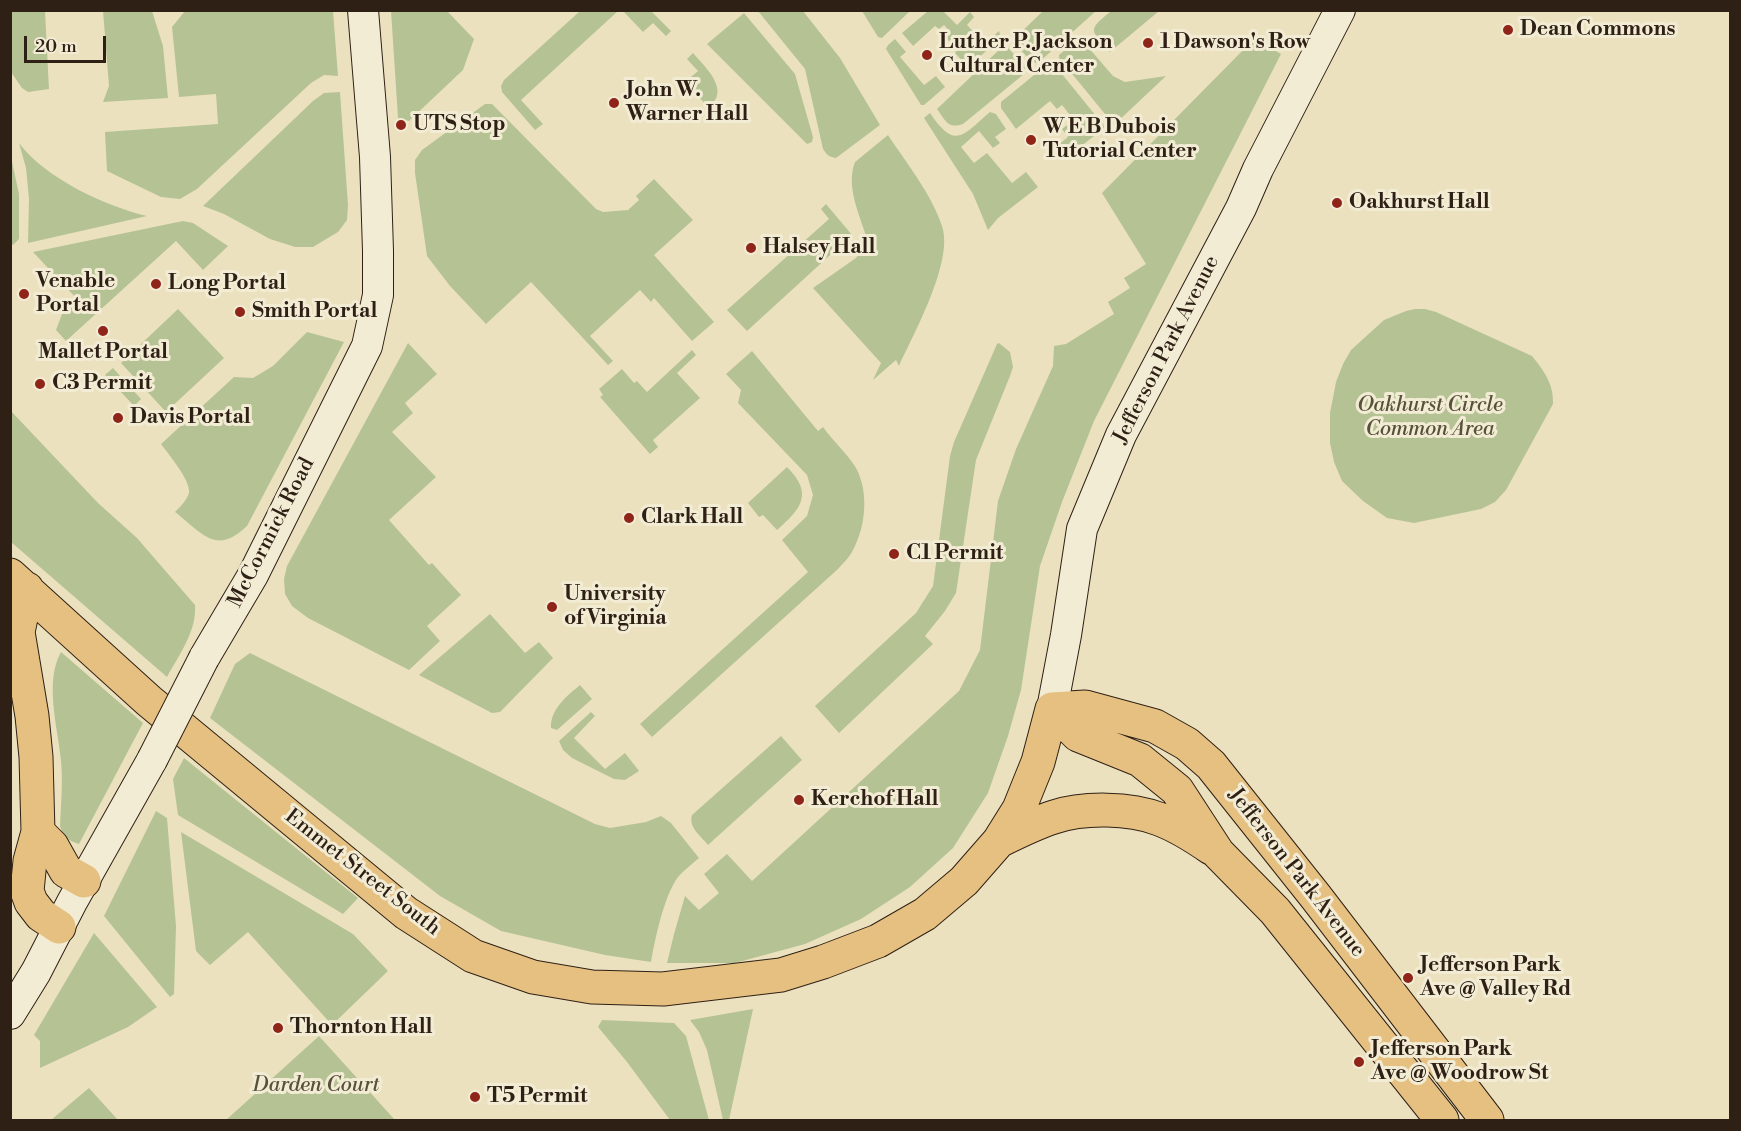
<!DOCTYPE html>
<style>
body{margin:0}
#map{position:relative;width:1741px;height:1131px;overflow:hidden;background:#ece1bf;font-family:"Libre Bodoni",serif}
canvas{display:block}
.frame{position:absolute;inset:0;border:12px solid #2f2015;pointer-events:none}
.scale{position:absolute;left:24px;top:36px;width:82px;height:27px;box-sizing:border-box;border:3px solid #2f2015;border-top:0;padding-left:8px;font-size:18px;line-height:21px;white-space:nowrap;color:#2f2015;-webkit-text-stroke:4px #f3ecd5;paint-order:stroke}
</style>
<div id="map">
<canvas width="1741" height="1131"></canvas>
<div class="frame"></div>
<div class="scale">20 m</div>
</div>
<script>
const ctx = document.querySelector('canvas').getContext('2d');
ctx.lineJoin = 'round';
function paint(path, color) { ctx.fillStyle = color; ctx.fill(path, 'evenodd'); }
function strokePath(path, color, width, dash) { ctx.strokeStyle = color; ctx.lineWidth = width; ctx.lineCap = dash ? 'butt' : 'round'; ctx.setLineDash(dash || []); ctx.stroke(path); }
function drawText(font, color, halo, rows, align = 'center') {
  ctx.font = font + ' "Libre Bodoni",serif'; ctx.lineWidth = 6; ctx.setLineDash([]); ctx.textBaseline = 'middle'; ctx.strokeStyle = halo; ctx.fillStyle = color; for (const [text, x, y, turn = 0] of rows) {
    ctx.save(); ctx.translate(x, y); ctx.rotate((+turn || 0) * Math.PI / 180); ctx.textAlign = isNaN(turn) ? turn : align; if (halo) ctx.strokeText(text, 0, 0); ctx.fillText(text, 0, 0); ctx.restore();
  }
}
const green = new Path2D(`
 M 11,10 L 45,11 L 49,89 L 28,92 L 22,88 L 11,72 Z
 M 103,11 L 152,11 L 163,46 L 168,98 L 103,102 L 109,86 Z
 M 185,11 L 333,11 L 338,76 L 324,75 L 311,83 L 197,189 L 180,199 L 161,197 L 107,171 L 105,132 L 218,124 L 216,94 L 179,97 L 172,27 Z
 M 391,11 L 447,11 L 474,39 L 463,70 L 409,121 L 398,118 Z
 M 580,11 L 618,11 L 521,100 L 543,124 L 535,130 L 502,92 L 501,86 L 504,80 Z
 M 623,11 L 651,11 L 671,31 L 666,36 L 653,23 L 643,32 Z
 M 758,11 L 803,11 L 840,58 L 880,125 L 836,158 C 829,157 827,155 823,149 L 805,69 Z
 M 862,11 L 910,11 L 882,38 L 878,37 Z
 M 943,11 L 957,25 L 970,12 L 974,17 L 967,25 L 985,44 L 999,31 L 1001,38 L 968,67 L 955,53 L 957,50 L 946,38 L 951,33 L 944,25 L 939,29 L 935,26 L 913,46 L 902,33 L 928,11 Z
 M 1043,11 L 1096,11 L 1038,63 L 1032,62 L 1014,43 L 1014,39 Z
 M 1111,11 L 1111,10 L 1159,11 L 1110,52 C 1090,29 1087,31 1111,11 Z
 M 744,13 L 795,74 L 813,137 L 812,142 L 807,144 L 707,44 Z
 M 895,39 L 906,52 L 900,57 L 924,85 L 936,76 L 945,87 L 924,105 L 921,105 L 886,49 L 888,45 Z
 M 1078,39 L 1082,40 L 1113,76 L 1125,82 L 1166,76 L 1114,125 L 1059,58 L 1059,55 Z
 M 1256,42 L 1266,45 L 1281,54 L 1094,421 L 1062,502 L 1040,566 L 1021,690 L 1008,736 L 988,793 L 953,848 L 910,887 L 861,919 L 805,944 L 735,963 L 667,963 L 674,934 L 685,896 L 699,910 L 719,893 L 704,874 L 727,854 L 752,881 L 959,691 L 980,650 L 998,501 L 1016,449 L 1053,366 L 1054,346 L 1066,344 L 1114,314 L 1108,302 L 1130,288 L 1124,278 L 1146,264 L 1102,193 L 1249,44 Z
 M 1006,46 L 1026,66 L 1024,74 L 963,124 C 947,129 946,121 937,109 L 1001,48 Z
 M 693,53 C 705,67 732,91 708,107 L 685,82 L 698,71 L 687,59 Z
 M 1050,62 L 1053,63 L 1105,127 L 1068,157 L 1053,149 L 1068,137 L 1062,129 L 1074,120 L 1062,105 L 1057,109 L 1050,101 L 1016,129 L 1001,108 L 1001,102 Z
 M 340,92 L 348,205 L 347,220 L 338,232 L 313,247 L 295,247 L 270,239 L 224,214 L 203,206 L 313,101 L 324,93 Z
 M 485,104 L 492,104 L 596,209 L 603,212 L 628,210 L 639,200 L 636,196 L 654,179 L 693,220 L 654,255 L 714,322 L 692,341 L 654,298 L 651,302 L 640,290 L 590,336 L 613,361 L 608,365 L 531,282 L 486,324 L 450,286 L 427,256 L 415,173 L 415,160 L 422,150 Z
 M 990,112 L 996,114 L 1006,129 L 995,137 L 1000,143 L 993,148 L 979,131 L 961,147 L 974,163 L 987,153 L 1012,183 L 1026,172 L 1038,187 L 998,218 L 988,230 L 973,194 L 924,118 L 930,113 C 955,150 962,136 990,112 Z
 M 888,135 C 907,164 931,193 942,226 C 954,261 914,333 899,366 L 896,360 L 873,380 L 881,363 L 813,288 L 856,258 L 868,242 C 861,218 845,187 855,162 Z
 M 19,143 C 45,178 105,206 147,216 L 28,243 L 29,199 L 26,168 Z
 M 11,157 L 19,194 L 19,239 L 13,245 L 10,243 Z
 M 826,204 L 852,235 L 747,331 L 727,310 L 829,219 L 821,209 Z
 M 183,221 L 193,223 L 228,246 L 203,270 L 176,241 L 66,341 L 56,330 L 62,314 L 77,299 L 33,252 Z
 M 178,309 L 224,358 L 166,412 L 121,363 Z
 M 1415,309 L 1425,309 L 1436,312 L 1532,356 C 1544,371 1554,384 1553,404 L 1506,490 L 1495,502 L 1481,509 L 1414,523 L 1387,518 L 1363,501 L 1342,481 L 1334,462 L 1330,443 L 1330,413 L 1336,382 L 1343,364 L 1351,350 L 1384,320 L 1406,311 Z
 M 307,332 L 344,342 L 247,526 C 216,556 202,533 175,512 C 180,507 187,500 189,493 C 191,480 168,454 161,444 L 234,377 L 253,378 L 273,366 Z
 M 408,343 L 437,374 L 405,403 L 413,413 L 392,432 L 436,477 L 389,520 L 429,565 L 432,563 L 461,595 L 427,626 L 440,641 L 409,670 L 308,618 L 292,606 L 285,594 L 284,579 L 287,566 Z
 M 999,343 L 1010,352 L 1013,367 L 1010,376 L 976,460 L 956,593 L 945,611 L 925,636 L 933,644 L 839,733 L 815,706 L 916,613 L 933,586 L 950,456 L 954,442 L 997,344 Z
 M 692,350 L 696,355 L 677,373 L 700,398 L 653,440 L 658,447 L 650,454 L 600,397 L 603,395 L 599,389 L 622,369 L 634,383 L 637,381 L 647,392 Z
 M 752,351 L 818,431 L 823,427 C 833,441 847,453 856,468 C 869,492 866,526 853,550 C 850,557 843,563 838,569 L 652,737 L 640,724 L 808,572 L 782,540 L 807,516 L 813,495 L 807,475 L 738,403 L 741,390 L 726,374 Z
 M 113,368 L 141,399 L 134,406 L 105,375 Z
 M 11,411 L 98,503 L 137,538 L 195,605 C 197,631 179,655 167,677 L 11,542 Z
 M 787,467 C 814,494 801,509 777,530 L 763,515 L 759,517 L 748,503 Z
 M 490,614 L 525,653 L 539,642 L 553,658 L 500,712 L 492,713 L 419,675 Z
 M 61,652 L 143,723 L 79,844 C 69,841 63,837 60,826 C 61,805 63,782 61,761 C 58,728 44,682 61,652 Z
 M 250,653 L 595,824 L 610,828 L 646,822 L 661,816 L 671,823 L 699,858 C 692,864 684,870 678,877 C 664,896 655,939 651,962 L 605,955 L 501,931 L 440,896 L 210,718 L 235,664 Z
 M 580,685 L 592,699 L 557,730 L 551,728 C 550,709 568,695 580,685 Z
 M 591,712 L 595,716 L 574,738 L 605,769 L 625,753 L 639,771 L 625,780 L 614,779 L 572,758 L 563,750 L 559,741 Z
 M 781,736 L 802,760 L 708,845 C 701,836 688,827 692,815 Z
 M 184,758 L 358,898 L 343,914 L 178,815 L 173,779 Z
 M 156,811 L 167,818 L 176,926 L 174,994 L 170,997 L 104,916 Z
 M 181,832 L 353,934 L 388,971 L 332,1025 L 248,932 L 210,965 L 196,951 Z
 M 94,933 L 157,1007 L 128,1027 L 40,1068 L 40,1041 L 34,1035 Z
 M 753,1009 L 729,1120 L 723,1120 L 707,1050 L 699,1032 L 690,1020 Z
 M 602,1020 L 674,1023 L 686,1036 L 709,1120 L 670,1120 L 627,1062 L 598,1027 Z
 M 319,1036 L 395,1120 L 226,1120 Z
 M 89,1088 L 118,1120 L 51,1120 Z`);
const secondary = new Path2D(`
 M 204,658 L 253,575 L 367,346 L 378,295 L 378,251 L 375,157 L 363,10
 M 1052,709 L 1066,635 L 1082,529 L 1121,435 L 1241,208 L 1258,169 L 1340,10
 M 10,1014 L 36,972 L 72,902 L 152,760`);
const primary = new Path2D(`
 M 10,575 L 149,701 L 406,913 L 473,956 L 533,977 L 592,987 L 663,989 L 781,975 L 823,962 L 878,941 L 925,914 L 964,881 L 999,841 L 1019,809 L 1038,762 L 1052,709
 M 27,589 L 18,632 L 32,716 L 36,757 L 38,832 L 30,861 L 27,891 L 31,902 L 41,915 L 59,927
 M 1052,709 L 1085,707 L 1155,726 L 1187,744 L 1211,765 L 1316,897 L 1487,1120
 M 1052,709 L 1078,735 L 1140,760 L 1177,790 L 1218,853 L 1275,911 L 1442,1120
 M 38,832 L 52,846 L 66,871 L 84,881
 M 999,841 C 1017,832 1035,823 1054,817 C 1084,807 1130,808 1159,819 C 1178,826 1195,837 1211,848`);
const secondaryBridge = new Path2D(`
 M 152,760 L 204,658`);
const markers = [
 [1508,30,6,"#8f2418"],
 [1148,43,6,"#8f2418"],
 [927,55,6,"#8f2418"],
 [614,103,6,"#8f2418"],
 [401,125,6,"#8f2418"],
 [1031,140,6,"#8f2418"],
 [1337,203,6,"#8f2418"],
 [751,248,6,"#8f2418"],
 [156,284,6,"#8f2418"],
 [24,294,6,"#8f2418"],
 [240,312,6,"#8f2418"],
 [103,331,6,"#8f2418"],
 [40,384,6,"#8f2418"],
 [118,418,6,"#8f2418"],
 [629,518,6,"#8f2418"],
 [894,554,6,"#8f2418"],
 [552,607,6,"#8f2418"],
 [799,800,6,"#8f2418"],
 [1408,978,6,"#8f2418"],
 [278,1028,6,"#8f2418"],
 [1359,1062,6,"#8f2418"],
 [475,1097,6,"#8f2418"]
];
const poiNames = [
 ["Dean Commons",1520,30],
 ["Luther P. Jackson",939,43],
 ["Cultural Center",939,67],
 ["1 Dawson's Row",1160,43],
 ["John W.",626,91],
 ["Warner Hall",626,115],
 ["UTS Stop",413,125],
 ["W E B Dubois",1043,128],
 ["Tutorial Center",1043,152],
 ["Oakhurst Hall",1349,203],
 ["Halsey Hall",763,248],
 ["Venable",36,282],
 ["Portal",36,306],
 ["Long Portal",168,284],
 ["Smith Portal",252,312],
 ["Mallet Portal",103,353,"center"],
 ["C3 Permit",52,384],
 ["Davis Portal",130,418],
 ["Clark Hall",641,518],
 ["C1 Permit",906,554],
 ["University",564,595],
 ["of Virginia",564,619],
 ["Kerchof Hall",811,800],
 ["Jefferson Park",1420,966],
 ["Ave @ Valley Rd",1420,990],
 ["Thornton Hall",290,1028],
 ["Jefferson Park",1371,1050],
 ["Ave @ Woodrow St",1371,1074],
 ["T5 Permit",487,1097]
];
const streetNames = [
 ["Jefferson Park Avenue",1167,350,-63],
 ["McCormick Road",272,533,-63],
 ["Emmet Street South",362,873,38],
 ["Jefferson Park Avenue",1296,873,52]
];
const parkNames = [
 ["Oakhurst Circle",1430,406],
 ["Common Area",1430,430],
 ["Darden Court",316,1086]
];
paint(green, '#b5c394');
strokePath(secondary, '#2f2015', 32);
strokePath(primary, '#2f2015', 35);
strokePath(secondary, '#f3ecd5', 30);
strokePath(primary, '#e6c080', 33);
strokePath(secondaryBridge, '#2f2015', 32, []);
strokePath(secondaryBridge, '#f3ecd5', 30);
for (const [x, y, r, color] of markers) { const dot = new Path2D(); dot.arc(x, y, r, 0, 2 * Math.PI); ctx.fillStyle = color; ctx.fill(dot); strokePath(dot, '#f3ecd5', 2); }
drawText('bold 21px', '#2f2015', '#f3ecd5', poiNames, 'left');
drawText('21px', '#2f2015', '#f3ecd5', streetNames);
drawText('italic 21px', '#57513b', '#f3ecd5', parkNames);
</script>
